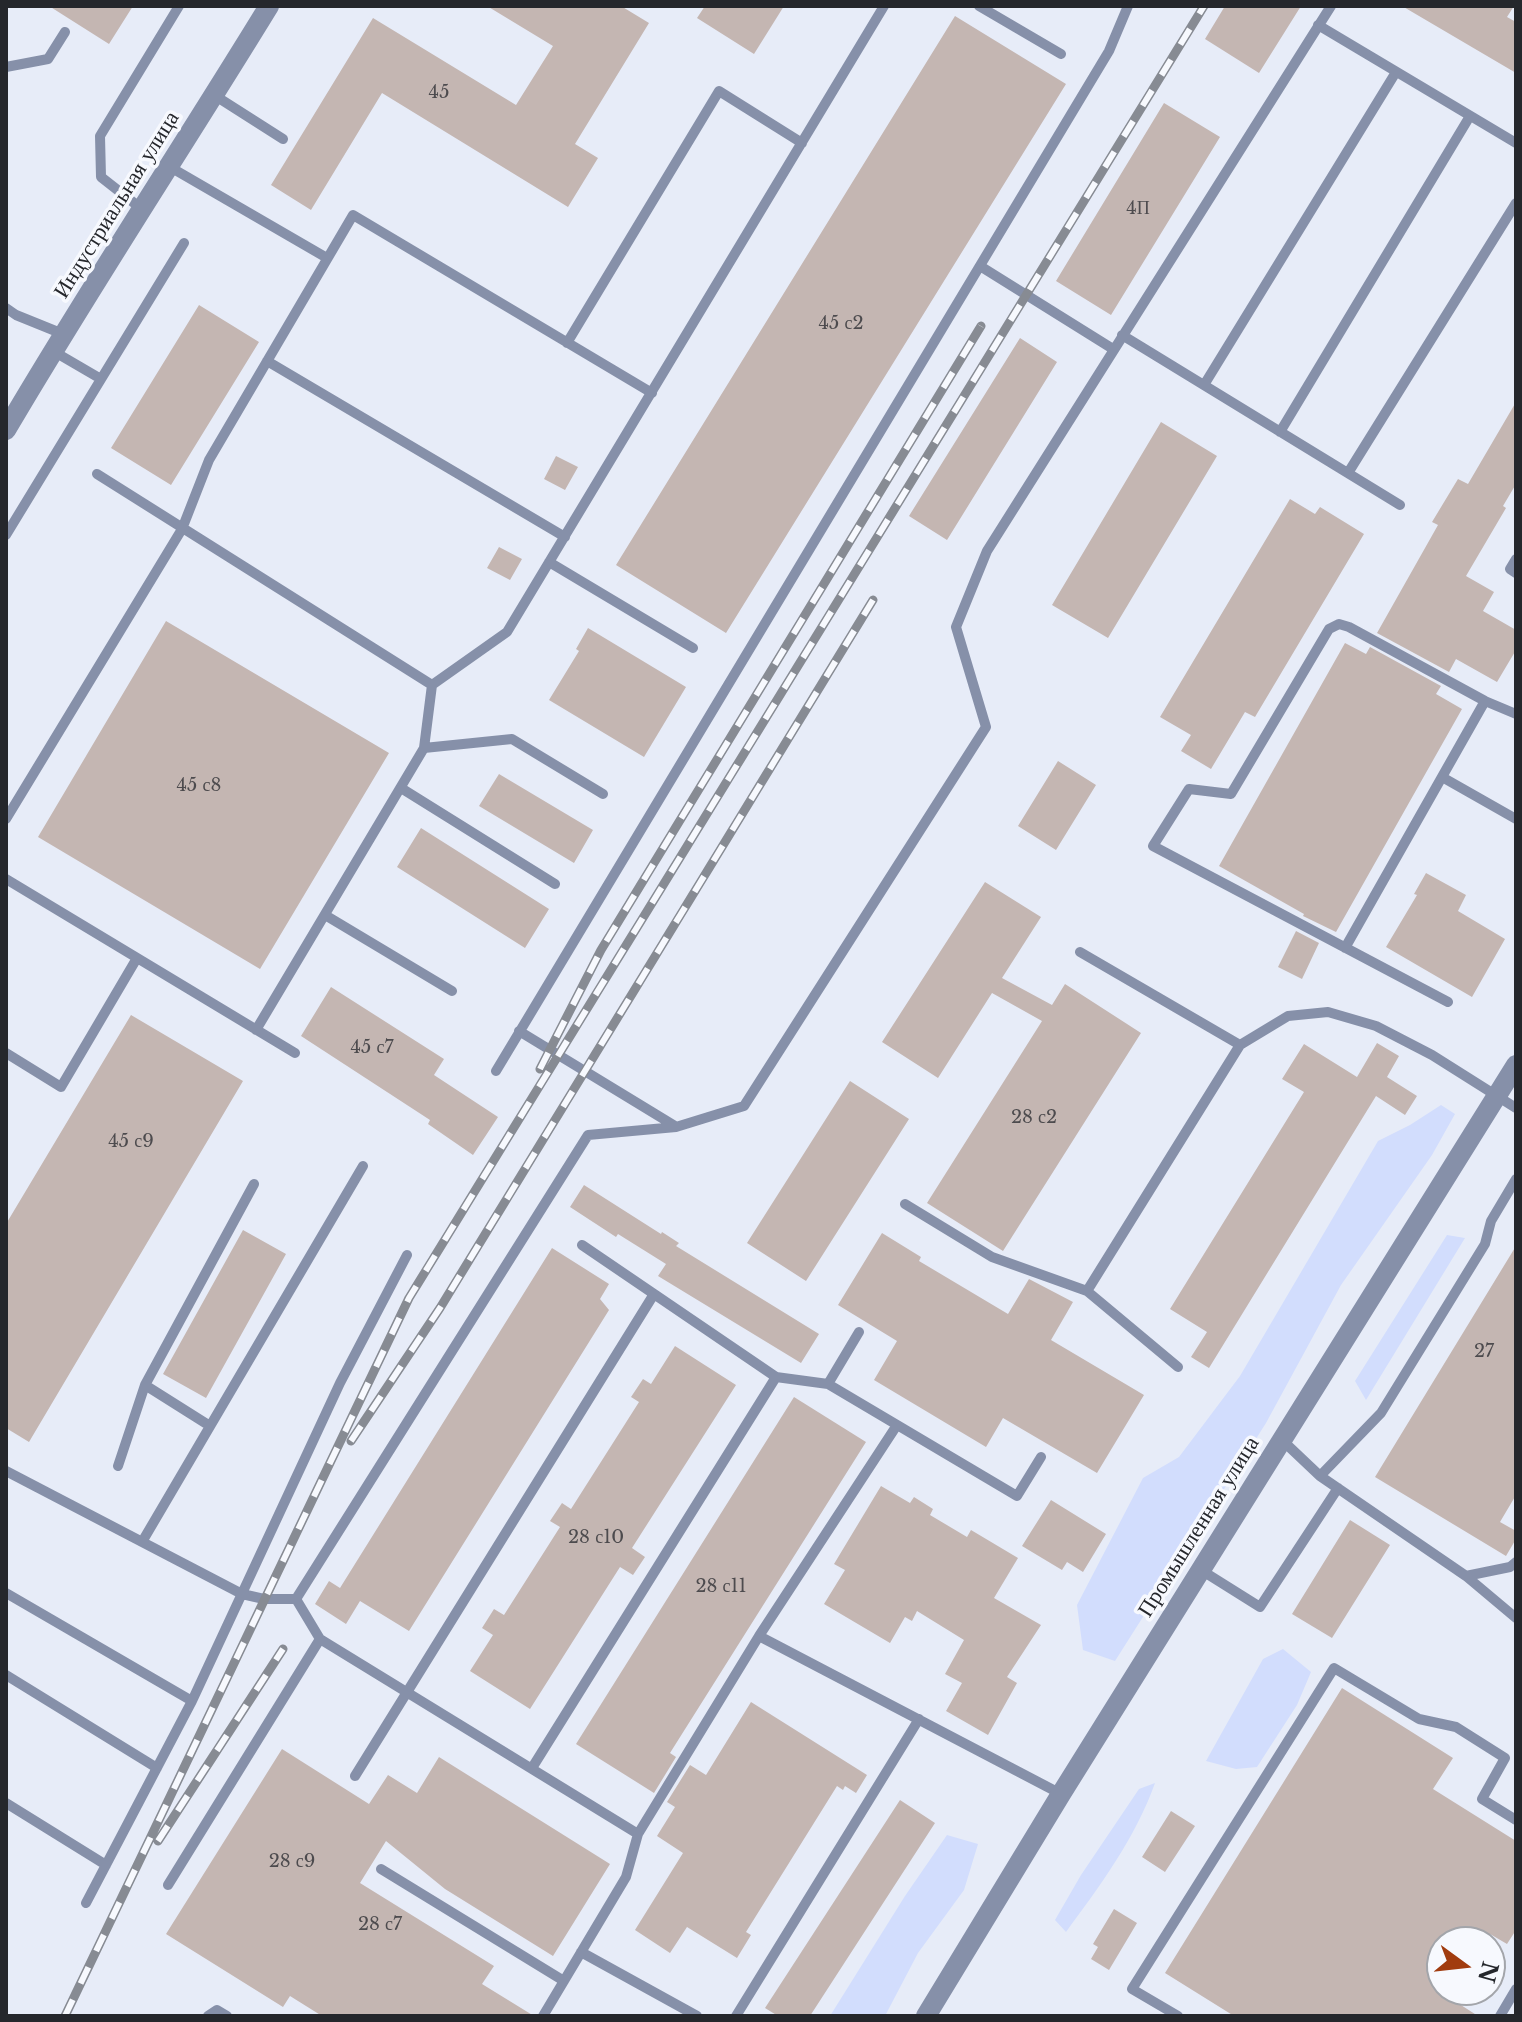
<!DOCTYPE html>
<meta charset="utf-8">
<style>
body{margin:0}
#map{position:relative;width:1522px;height:2022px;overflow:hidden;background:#e7ecf8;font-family:"Libre Baskerville",serif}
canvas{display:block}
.frame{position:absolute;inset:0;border:8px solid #25272c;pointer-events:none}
.north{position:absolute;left:1426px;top:1926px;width:80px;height:80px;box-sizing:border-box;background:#f7f9fe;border:2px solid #a3a5aa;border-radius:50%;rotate:105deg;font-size:22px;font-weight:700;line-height:32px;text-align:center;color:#25272c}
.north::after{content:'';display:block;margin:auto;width:28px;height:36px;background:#a13c0f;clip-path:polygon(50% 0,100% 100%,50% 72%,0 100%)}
</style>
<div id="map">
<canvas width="1522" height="2022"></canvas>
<div class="frame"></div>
<div class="north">N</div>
</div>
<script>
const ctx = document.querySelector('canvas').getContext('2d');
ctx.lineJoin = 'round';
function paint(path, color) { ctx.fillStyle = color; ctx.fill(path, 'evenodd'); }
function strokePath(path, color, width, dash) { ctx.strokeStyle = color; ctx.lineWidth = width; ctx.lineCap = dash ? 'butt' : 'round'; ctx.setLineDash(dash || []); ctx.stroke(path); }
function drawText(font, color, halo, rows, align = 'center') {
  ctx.font = font + ' "Libre Baskerville",serif'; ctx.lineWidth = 7; ctx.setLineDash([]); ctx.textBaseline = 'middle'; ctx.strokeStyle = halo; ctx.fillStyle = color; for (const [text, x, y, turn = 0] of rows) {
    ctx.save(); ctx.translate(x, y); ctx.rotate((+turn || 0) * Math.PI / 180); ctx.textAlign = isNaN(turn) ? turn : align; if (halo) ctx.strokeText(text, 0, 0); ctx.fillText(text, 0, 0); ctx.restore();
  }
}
const green = new Path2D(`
 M 1441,1105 L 1455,1114 L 1432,1155 L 1341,1285 L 1266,1423 L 1115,1661 L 1083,1650 L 1077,1605 L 1143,1478 L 1179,1457 L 1240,1376 L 1378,1141 L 1410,1125 Z
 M 1447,1235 L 1465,1238 L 1366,1400 L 1355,1381 Z
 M 1283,1649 L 1311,1672 L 1297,1705 L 1257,1767 L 1236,1769 L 1206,1761 L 1263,1659 Z
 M 1155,1783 C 1136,1837 1100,1886 1066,1932 L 1055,1920 L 1081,1875 L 1139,1789 Z
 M 947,1835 L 978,1844 L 964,1890 L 918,1953 L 885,2016 L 830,2016 L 905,1896 Z`);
const building = new Path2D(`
 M 49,6 L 133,6 L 109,44 Z
 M 487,6 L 621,6 L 649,23 L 575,144 L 598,158 L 568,207 L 382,93 L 311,210 L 271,185 L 373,18 L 516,105 L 553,46 Z
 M 705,6 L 784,6 L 754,54 L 697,18 Z
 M 1225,6 L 1301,6 L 1259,73 L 1205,39 Z
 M 1402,6 L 1514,6 L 1507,17 L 1516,22 L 1516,73 Z
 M 955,16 L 1066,84 L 726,633 L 616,565 Z
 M 1164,103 L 1220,137 L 1111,315 L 1056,281 Z
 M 199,305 L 259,342 L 171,485 L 111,448 Z
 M 1020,338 L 1057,362 L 947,540 L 909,516 Z
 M 1516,402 L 1516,484 L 1503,506 L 1506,508 L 1466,576 L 1494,592 L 1483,611 L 1516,630 L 1516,650 L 1497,682 L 1456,659 L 1449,672 L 1377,633 L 1438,525 L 1432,522 L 1458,479 L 1468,484 Z
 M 1161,422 L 1217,456 L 1108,638 L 1052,605 Z
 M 556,456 L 578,467 L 565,490 L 544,479 Z
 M 1290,499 L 1315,514 L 1320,507 L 1364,534 L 1255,717 L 1245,712 L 1211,769 L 1181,751 L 1191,735 L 1160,717 Z
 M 499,547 L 522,559 L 510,580 L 487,568 Z
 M 166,621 L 389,753 L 260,969 L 38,837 Z
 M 588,628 L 686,687 L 644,757 L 549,700 L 579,651 L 576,649 Z
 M 1345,643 L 1366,654 L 1370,647 L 1441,686 L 1436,694 L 1462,709 L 1336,932 L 1303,916 L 1304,914 L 1219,866 Z
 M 1058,761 L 1096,785 L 1056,850 L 1018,826 Z
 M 499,774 L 593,830 L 574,863 L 479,806 Z
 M 421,828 L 549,909 L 525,948 L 397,867 Z
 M 1426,873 L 1466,895 L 1458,911 L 1505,939 L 1472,997 L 1386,947 L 1417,895 L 1414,894 Z
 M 985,882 L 1041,917 L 1002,978 L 1052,1005 L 1065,984 L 1141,1033 L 1003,1251 L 927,1203 L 1042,1021 L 992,993 L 938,1078 L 882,1042 Z
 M 1296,931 L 1319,943 L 1302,979 L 1278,967 Z
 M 331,987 L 444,1059 L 434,1075 L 498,1117 L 473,1155 L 428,1124 L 430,1120 L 301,1036 Z
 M 131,1015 L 243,1081 L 29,1442 L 6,1428 L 6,1224 Z
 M 1377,1043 L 1399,1056 L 1387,1077 L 1417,1096 L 1405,1115 L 1376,1096 L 1209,1368 L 1191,1357 L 1207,1332 L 1170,1309 L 1304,1092 L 1282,1079 L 1304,1044 L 1357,1077 Z
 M 850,1081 L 909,1119 L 806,1281 L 747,1243 Z
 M 584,1185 L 661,1234 L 662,1232 L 679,1243 L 676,1246 L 819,1334 L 801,1363 L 658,1276 L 666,1264 L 618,1234 L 616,1237 L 570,1207 Z
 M 243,1230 L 286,1254 L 206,1398 L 163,1374 Z
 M 882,1233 L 921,1257 L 919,1261 L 1008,1314 L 1029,1279 L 1073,1302 L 1051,1340 L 1144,1395 L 1097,1473 L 1003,1418 L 986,1447 L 874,1380 L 897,1341 L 838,1305 Z
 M 1516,1246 L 1516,1495 L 1500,1522 L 1516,1531 L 1516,1539 L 1506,1556 L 1375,1477 Z
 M 552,1248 L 609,1284 L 600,1299 L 609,1310 L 409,1631 L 360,1601 L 346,1624 L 315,1604 L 329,1581 L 340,1588 Z
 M 675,1346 L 736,1385 L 632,1548 L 645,1557 L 633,1575 L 620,1567 L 530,1709 L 470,1671 L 493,1635 L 482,1628 L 494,1609 L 504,1615 L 560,1527 L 550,1521 L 562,1503 L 571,1509 L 639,1402 L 631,1397 L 643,1379 L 651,1384 Z
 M 794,1397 L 866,1442 L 670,1753 L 676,1757 L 654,1793 L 576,1744 Z
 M 881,1486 L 910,1503 L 914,1497 L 933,1509 L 930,1515 L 967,1537 L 971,1530 L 1018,1558 L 994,1598 L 1041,1625 L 1007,1677 L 1017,1683 L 988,1735 L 946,1711 L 962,1683 L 945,1674 L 964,1640 L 917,1611 L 912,1621 L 905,1617 L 890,1643 L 824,1604 L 845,1570 L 834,1564 Z
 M 1051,1500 L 1106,1534 L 1083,1572 L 1067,1562 L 1062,1570 L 1022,1546 Z
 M 1350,1520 L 1390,1545 L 1332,1638 L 1292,1614 Z
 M 1342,1688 L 1453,1758 L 1433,1789 L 1516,1841 L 1516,1930 L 1507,1944 L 1490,1934 L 1485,1942 L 1442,1942 L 1442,1990 L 1456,1990 L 1450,1998 L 1478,2016 L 1234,2016 L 1165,1973 Z
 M 751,1702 L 867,1775 L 856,1793 L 845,1786 L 843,1790 L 837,1786 L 746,1932 L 751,1935 L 737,1958 L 687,1927 L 670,1953 L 635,1930 L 683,1853 L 657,1836 L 675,1807 L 667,1802 L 690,1765 L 706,1775 Z
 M 282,1749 L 369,1804 L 388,1775 L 417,1793 L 439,1757 L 610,1864 L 553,1956 L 445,1889 L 386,1841 L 360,1883 L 494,1966 L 482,1984 L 534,2016 L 322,2016 L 290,1996 L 283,2007 L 166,1934 Z
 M 900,1800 L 935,1823 L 810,2016 L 778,2016 L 765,2008 Z
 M 1171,1811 L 1195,1826 L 1165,1872 L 1142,1857 Z
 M 1114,1909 L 1137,1923 L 1109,1970 L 1091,1959 L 1098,1947 L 1093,1944 Z`);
const service = new Path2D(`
 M 979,6 L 1061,54
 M 1318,25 L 1516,143
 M 6,67 L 48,59 L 65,32
 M 214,95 L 283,139
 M 170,167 L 327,258
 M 143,210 L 101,177 L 100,136 L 179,6
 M 980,266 L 1113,349
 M 6,308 L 16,315 L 63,334
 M 1122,335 L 1400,505
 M 567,343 L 719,91 L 802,143
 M 53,351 L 101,379
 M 267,361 L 565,537
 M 1204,385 L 1396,72
 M 1280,432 L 1470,116
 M 1348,473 L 1516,203
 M 97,474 L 432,685 L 507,632 L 884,6
 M 6,535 L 184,243
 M 1516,559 L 1510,569 L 1516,573
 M 549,562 L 693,648
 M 424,748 L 512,739 L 603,794
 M 1442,777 L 1516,819
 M 401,788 L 555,884
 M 6,819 L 182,529 L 209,460 L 353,215 L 652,393
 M 6,879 L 295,1053
 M 325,915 L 452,991
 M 1345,948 L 1485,701
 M 1080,952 L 1240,1045
 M 1448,1002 L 1153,846 L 1189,789 L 1231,794 L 1329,629 L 1339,624 L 1349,627 L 1485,701 L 1516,714
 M 256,1030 L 424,748 L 432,685
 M 519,1031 L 675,1126
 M 6,1053 L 61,1087 L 137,958
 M 496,1071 L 1109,51 L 1128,6
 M 905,1204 L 992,1257 L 1087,1291 L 1240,1045 L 1288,1016 L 1328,1012 L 1376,1026 L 1432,1055 L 1516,1108
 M 582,1245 L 776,1377 L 828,1384 L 1017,1496 L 1041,1457
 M 1087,1291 L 1178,1367
 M 828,1384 L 859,1332
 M 145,1385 L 210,1426
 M 1282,1440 L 1320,1476 L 1466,1576 L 1516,1618
 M 118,1466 L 145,1385 L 254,1184
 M 6,1471 L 242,1594 L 264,1599 L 296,1599
 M 1320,1476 L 1381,1413 L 1485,1244 L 1491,1221 L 1516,1179
 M 142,1542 L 363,1166
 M 1201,1570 L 1260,1607 L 1338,1488
 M 1466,1576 L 1510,1567 L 1516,1562
 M 6,1593 L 192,1701
 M 759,1636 L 1061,1794
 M 6,1675 L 157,1768
 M 532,1768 L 776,1377
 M 355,1776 L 654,1294
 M 6,1803 L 106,1865
 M 638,1834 L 320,1639 L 296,1599 L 588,1135 L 676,1127 L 744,1106 L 986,727 L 956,627 L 987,551 L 1331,6
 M 381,1869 L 564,1981
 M 168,1885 L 320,1639
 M 86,1903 L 192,1701 L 340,1383 L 407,1255
 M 581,1952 L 697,2016
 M 208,2016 L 217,2010 L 227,2016
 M 543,2016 L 626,1877 L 638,1834 L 759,1636 L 897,1425
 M 736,2016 L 919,1719
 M 1178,2016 L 1132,1989 L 1334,1668 L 1419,1719 L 1456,1727 L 1505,1758 L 1482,1799 L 1516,1820
 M 1500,2016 L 1516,1989`);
const minor = new Path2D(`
 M 6,430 C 90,287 182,148 269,6
 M 926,2016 L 1061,1794 L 1516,1065`);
const rail = new Path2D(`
 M 540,1069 L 601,950 L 981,326
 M 351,1441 L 440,1308 L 873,600
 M 158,1841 L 283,1649
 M 65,2016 L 409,1298 L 1204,6`);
const numberNames = [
 ["45",439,93],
 ["4П",1138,209],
 ["45 с2",841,324],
 ["45 с8",199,786],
 ["45 с7",372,1048],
 ["28 с2",1034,1118],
 ["45 с9",131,1142],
 ["27",1484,1352],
 ["28 с10",596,1538],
 ["28 с11",721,1587],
 ["28 с9",292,1862],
 ["28 с7",380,1925]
];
const streetNames = [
 ["Индустриальная улица",117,205,-58],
 ["Промышленная улица",1199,1527,-58]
];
paint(green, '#d2ddfd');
paint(building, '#c4b6b2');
strokePath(service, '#8690a9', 10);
strokePath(minor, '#8690a9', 20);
strokePath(rail, '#878b93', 9);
strokePath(rail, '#f7f9fe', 6, [18]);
drawText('18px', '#4d4b4e', null, numberNames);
drawText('22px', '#25272c', '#f7f9fe', streetNames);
</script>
